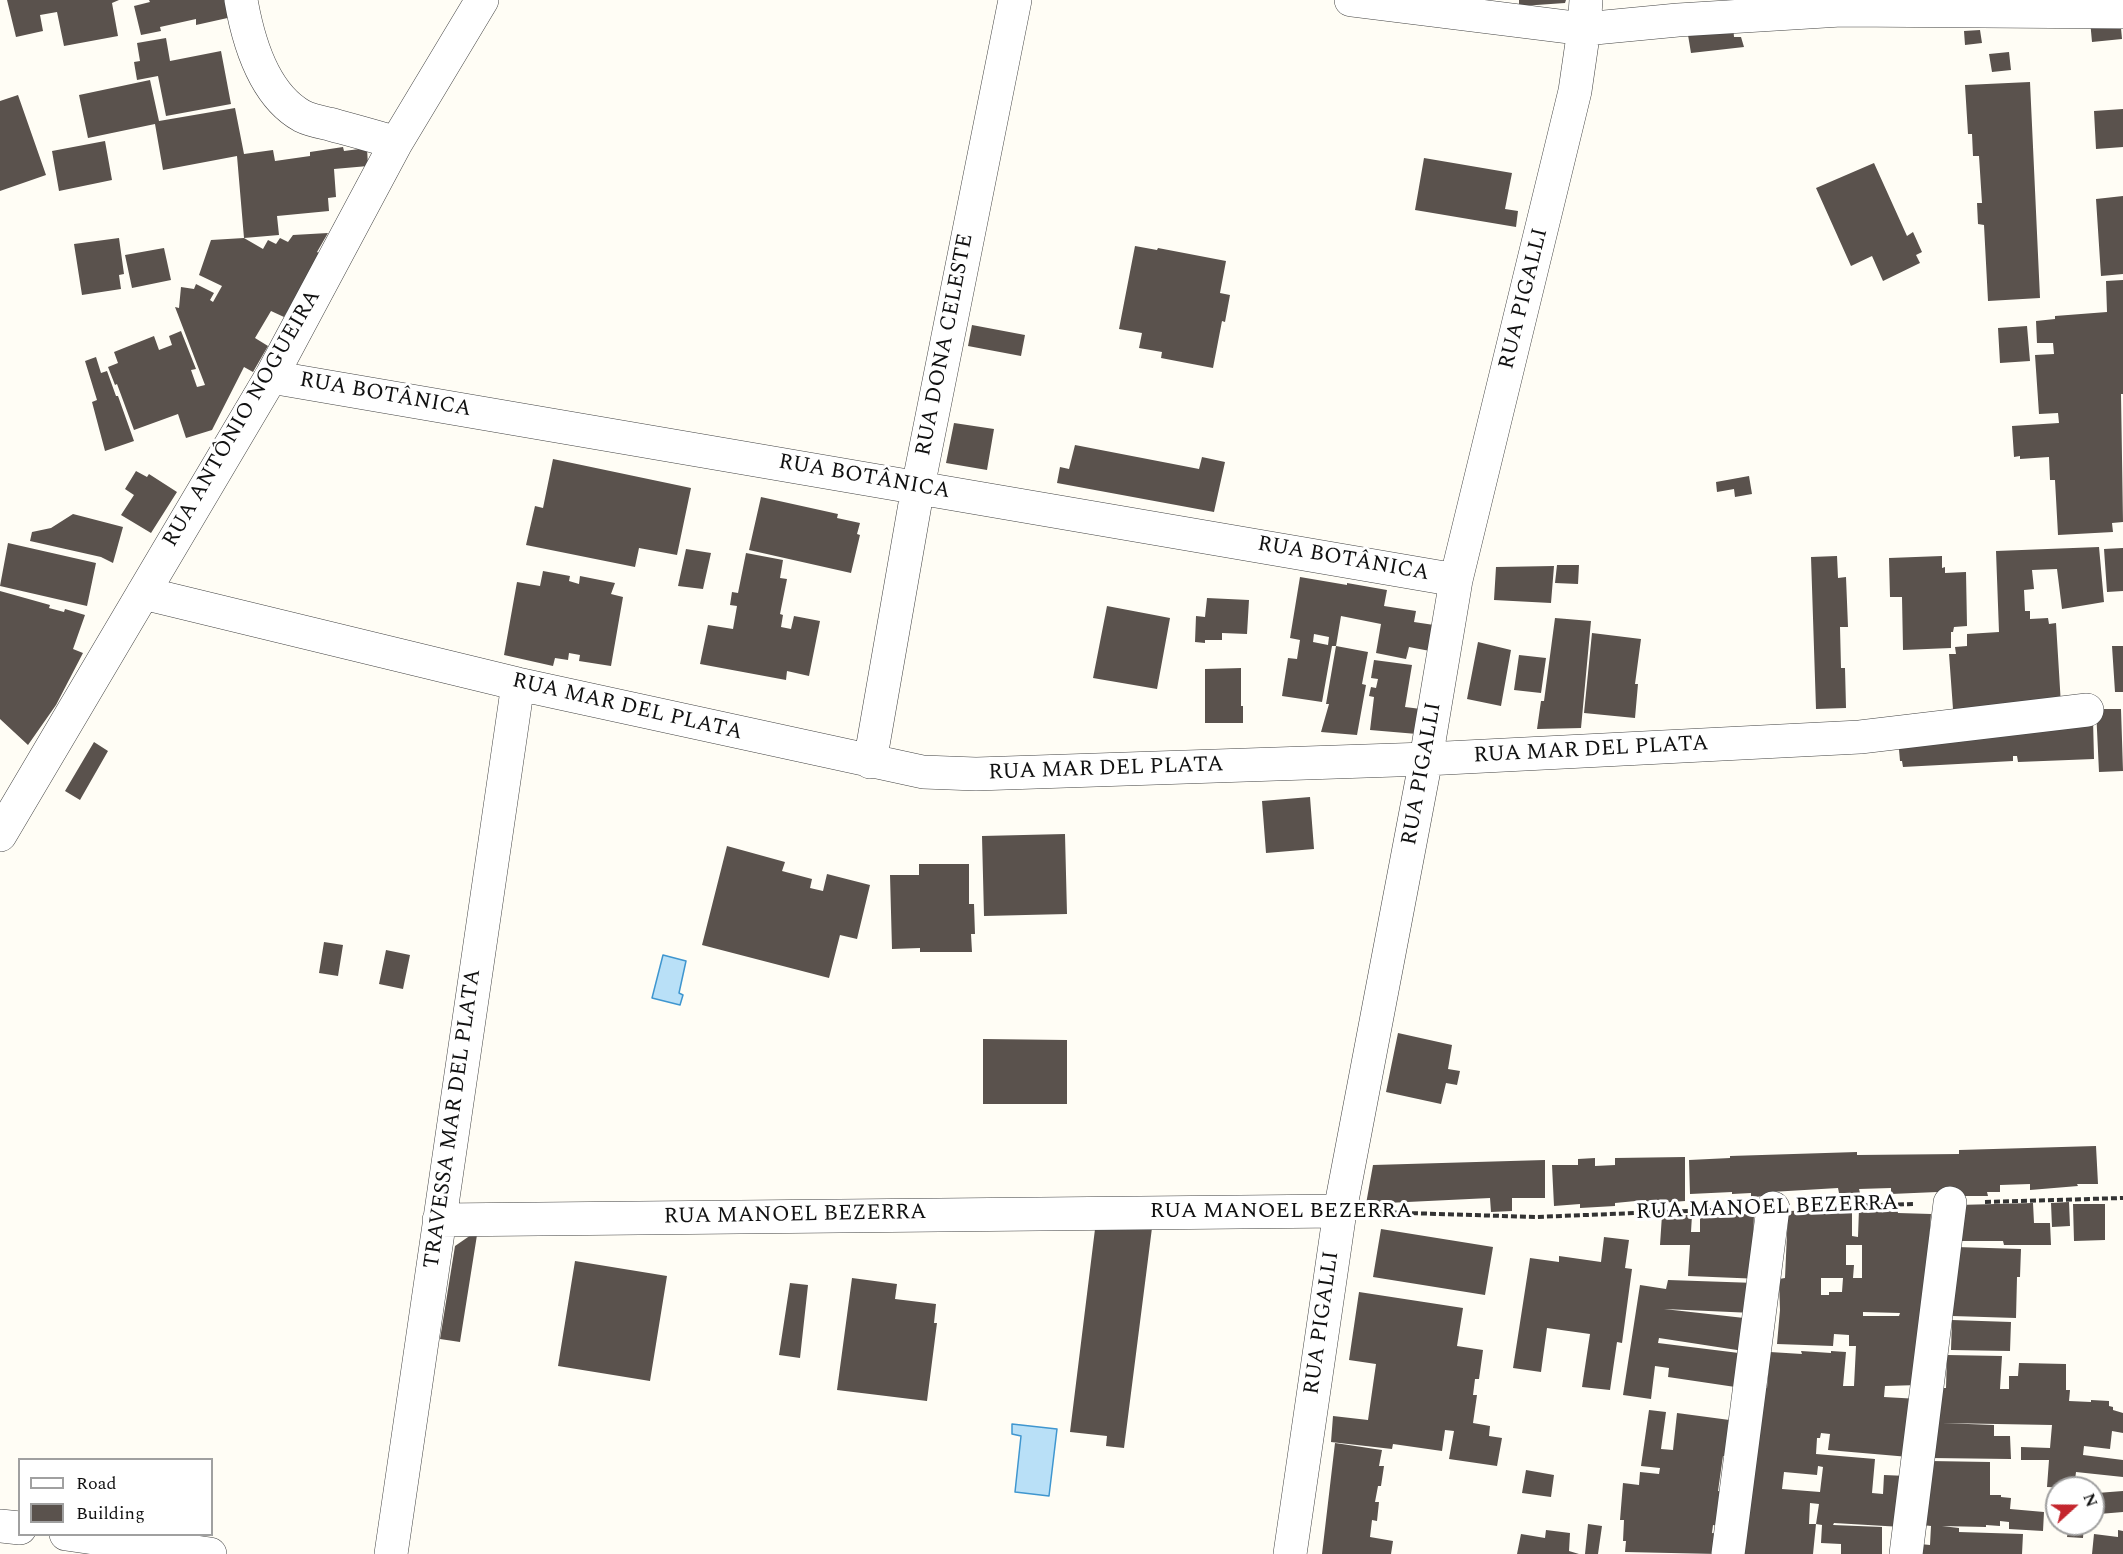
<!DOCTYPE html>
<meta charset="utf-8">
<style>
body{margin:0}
#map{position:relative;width:2123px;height:1554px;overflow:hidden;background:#fffdf5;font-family:Spectral,serif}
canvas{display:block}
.legend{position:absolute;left:18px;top:1458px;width:195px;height:78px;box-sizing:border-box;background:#fff;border:2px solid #a0a0a0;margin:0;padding:8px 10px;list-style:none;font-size:18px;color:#111}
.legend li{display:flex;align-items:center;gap:12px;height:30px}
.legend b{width:30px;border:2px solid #a0a0a0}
.north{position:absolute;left:2045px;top:1476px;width:60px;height:60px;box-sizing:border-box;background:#fff;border:2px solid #a0a0a0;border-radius:50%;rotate:69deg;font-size:16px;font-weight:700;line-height:24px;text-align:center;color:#111}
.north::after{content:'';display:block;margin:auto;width:21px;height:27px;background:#c4262e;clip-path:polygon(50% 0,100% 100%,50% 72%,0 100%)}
</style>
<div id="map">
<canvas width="2123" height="1554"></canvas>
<ul class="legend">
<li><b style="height:8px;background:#fff"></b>Road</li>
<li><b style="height:16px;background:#5a524d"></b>Building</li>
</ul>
<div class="north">N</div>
</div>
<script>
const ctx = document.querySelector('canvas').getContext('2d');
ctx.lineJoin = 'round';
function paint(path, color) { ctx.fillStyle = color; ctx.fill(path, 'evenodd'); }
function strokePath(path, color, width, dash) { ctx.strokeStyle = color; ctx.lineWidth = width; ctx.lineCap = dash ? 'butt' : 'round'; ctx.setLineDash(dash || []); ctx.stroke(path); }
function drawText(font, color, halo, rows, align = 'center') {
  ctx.font = font + ' Spectral,serif'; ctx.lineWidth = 6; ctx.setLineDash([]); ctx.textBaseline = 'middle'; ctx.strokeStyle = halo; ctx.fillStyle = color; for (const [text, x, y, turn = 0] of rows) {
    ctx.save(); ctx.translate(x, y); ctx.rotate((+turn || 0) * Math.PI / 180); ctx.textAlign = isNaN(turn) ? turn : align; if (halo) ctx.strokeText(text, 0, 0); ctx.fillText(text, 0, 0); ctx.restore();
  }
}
const water = new Path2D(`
 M 663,955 L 686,961 L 679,993 L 683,995 L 680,1005 L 652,998 Z
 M 1012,1424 L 1057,1429 L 1049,1496 L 1015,1492 L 1021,1436 L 1012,1434 Z`);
const building = new Path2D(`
 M 7,0 L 119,0 L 112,3 L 118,36 L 64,46 L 57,12 L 40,15 L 43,31 L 16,37 Z
 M 149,0 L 229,0 L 232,17 L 196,25 L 196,19 L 160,27 L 161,31 L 141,35 L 134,6 L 150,2 Z
 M 1519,0 L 1566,0 L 1565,3 L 1522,6 L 1519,6 Z
 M 2120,17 L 2122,39 L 2092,42 L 2090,20 Z
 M 1733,25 L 1734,37 L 1741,37 L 1744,47 L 1691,53 L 1687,29 Z
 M 1980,30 L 1982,43 L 1965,45 L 1964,31 Z
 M 166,38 L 170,61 L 221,51 L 231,104 L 166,116 L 158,76 L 137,80 L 134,62 L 140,61 L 137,43 Z
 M 2009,52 L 2011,70 L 1992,72 L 1989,54 Z
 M 150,80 L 159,121 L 235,108 L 244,154 L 273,150 L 275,161 L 310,156 L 310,152 L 343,147 L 344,151 L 367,148 L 368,166 L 334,169 L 336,197 L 328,198 L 329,211 L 277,216 L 279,235 L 244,238 L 237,156 L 163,170 L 155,124 L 88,138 L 79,95 Z
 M 2030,82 L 2040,298 L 1988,301 L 1984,225 L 1978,224 L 1977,203 L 1982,203 L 1979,156 L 1973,156 L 1972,134 L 1968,134 L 1965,85 Z
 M 18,95 L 46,175 L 0,191 L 0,101 Z
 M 2123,109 L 2123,147 L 2096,149 L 2094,111 Z
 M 105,141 L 112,180 L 59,191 L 52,151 Z
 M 1424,158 L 1512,173 L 1505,209 L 1518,211 L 1516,227 L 1415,210 Z
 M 1874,163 L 1907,236 L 1913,232 L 1922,252 L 1916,255 L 1920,263 L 1883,281 L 1872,256 L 1851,266 L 1816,188 Z
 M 2123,196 L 2123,274 L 2101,276 L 2096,199 Z
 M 328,233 L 317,252 L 321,254 L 284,317 L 271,311 L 255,338 L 268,346 L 253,372 L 244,367 L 212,430 L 186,438 L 178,414 L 134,430 L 117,384 L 115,385 L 108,367 L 118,363 L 114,352 L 154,336 L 159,350 L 172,345 L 169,336 L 181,331 L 196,369 L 191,370 L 197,387 L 205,385 L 175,307 L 179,308 L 181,287 L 194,289 L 196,284 L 214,293 L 210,300 L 213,302 L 222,286 L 199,275 L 211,240 L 244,238 L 263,249 L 268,240 L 276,244 L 280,238 L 288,242 L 293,235 Z
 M 119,238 L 124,274 L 119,275 L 121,289 L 82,295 L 74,244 Z
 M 1135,246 L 1157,250 L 1158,248 L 1226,261 L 1220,293 L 1230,295 L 1225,322 L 1222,321 L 1213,368 L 1161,358 L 1162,352 L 1139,348 L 1142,333 L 1119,329 Z
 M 164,248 L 171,280 L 132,288 L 125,255 Z
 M 2123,280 L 2123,394 L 2121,394 L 2123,522 L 2112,523 L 2113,532 L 2058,535 L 2055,480 L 2050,480 L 2049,457 L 2020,459 L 2020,456 L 2014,457 L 2012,426 L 2059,423 L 2058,413 L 2039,414 L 2035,355 L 2054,354 L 2053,343 L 2037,343 L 2036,321 L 2055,319 L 2055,316 L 2107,312 L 2106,281 Z
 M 972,325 L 1025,335 L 1021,356 L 968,346 Z
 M 2027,326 L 2030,361 L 2000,363 L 1998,328 Z
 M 96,357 L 101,373 L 107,371 L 116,396 L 118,396 L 134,441 L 105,451 L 92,402 L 97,400 L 85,361 Z
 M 954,423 L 994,429 L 987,470 L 946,463 Z
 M 1075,445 L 1199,469 L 1202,457 L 1225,462 L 1214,512 L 1057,483 L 1060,467 L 1069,469 Z
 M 553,459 L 691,488 L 677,555 L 639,548 L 635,567 L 526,545 L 535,506 L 543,508 Z
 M 136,471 L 147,477 L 149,474 L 177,492 L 151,533 L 121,515 L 134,495 L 125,489 Z
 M 1749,476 L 1752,494 L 1735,497 L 1734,489 L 1717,492 L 1716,482 Z
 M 761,497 L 838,514 L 837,518 L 860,523 L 857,534 L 860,535 L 851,573 L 749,550 Z
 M 73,514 L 123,527 L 113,563 L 101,557 L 30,541 L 32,532 L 51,528 Z
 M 8,543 L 96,563 L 87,606 L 0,586 Z
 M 2099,547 L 2104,602 L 2062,609 L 2057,569 L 2032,570 L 2034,589 L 2024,590 L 2025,611 L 2030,611 L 2030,619 L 2048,618 L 2049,624 L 2056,623 L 2061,705 L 1953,709 L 1949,654 L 1956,654 L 1955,647 L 1967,646 L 1967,634 L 1999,632 L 1996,551 Z
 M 2123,548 L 2123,591 L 2107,592 L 2104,549 Z
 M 686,549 L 711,553 L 703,589 L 678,586 Z
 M 746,553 L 783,560 L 780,578 L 787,579 L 780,614 L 783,615 L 781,627 L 791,629 L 794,616 L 820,621 L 809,676 L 787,671 L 786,680 L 700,664 L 708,625 L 733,629 L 737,606 L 730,605 L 732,592 L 738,593 Z
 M 1837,556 L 1838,578 L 1846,577 L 1848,627 L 1840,627 L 1841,668 L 1845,668 L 1846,708 L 1816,709 L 1811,557 Z
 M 1942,556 L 1942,568 L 1945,567 L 1945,573 L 1966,572 L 1967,626 L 1954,627 L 1953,632 L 1951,632 L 1951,648 L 1903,650 L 1902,597 L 1890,597 L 1889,558 Z
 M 1557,565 L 1579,565 L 1578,584 L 1555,583 Z
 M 1554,566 L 1551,603 L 1494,600 L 1496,567 Z
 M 543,571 L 570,576 L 569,581 L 579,584 L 580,576 L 615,583 L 611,594 L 623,597 L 611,666 L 579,661 L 580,655 L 569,653 L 568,660 L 555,658 L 553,666 L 504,655 L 517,582 L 540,586 Z
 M 1300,577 L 1347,585 L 1347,583 L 1387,590 L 1384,606 L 1416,611 L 1414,622 L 1434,625 L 1430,651 L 1409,647 L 1406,659 L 1376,653 L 1381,624 L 1341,616 L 1336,646 L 1332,646 L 1322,702 L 1282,696 L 1288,658 L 1297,659 L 1300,640 L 1290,638 ZM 1314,634 L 1329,637 L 1328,645 L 1313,642 Z
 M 0,591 L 50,605 L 49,608 L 64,612 L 65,609 L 85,615 L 73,649 L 83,653 L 56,705 L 28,745 L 0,719 Z
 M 1207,598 L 1249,600 L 1247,634 L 1222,633 L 1222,640 L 1205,640 L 1205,643 L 1195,642 L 1196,616 L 1205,617 Z
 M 1107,606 L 1170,618 L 1157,689 L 1093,678 Z
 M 1555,618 L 1591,621 L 1581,728 L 1537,729 L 1541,701 L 1544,701 Z
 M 1592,633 L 1641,639 L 1635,684 L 1638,684 L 1635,718 L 1584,713 Z
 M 1478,642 L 1511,650 L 1501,706 L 1467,699 Z
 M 1336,646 L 1368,652 L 1362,684 L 1366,685 L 1357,735 L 1321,732 L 1329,704 L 1326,704 Z
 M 2112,646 L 2123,646 L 2123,692 L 2115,692 Z
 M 1519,655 L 1546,658 L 1541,693 L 1514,690 Z
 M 1374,660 L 1412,665 L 1405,707 L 1421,709 L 1417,734 L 1370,730 L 1374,697 L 1369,696 L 1371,687 L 1376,688 L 1378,679 L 1371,678 Z
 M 1241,668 L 1241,706 L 1243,706 L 1243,723 L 1205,723 L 1205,669 Z
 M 2096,709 L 2121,709 L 2123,771 L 2099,772 Z
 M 2093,719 L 2094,759 L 2018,762 L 2017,756 L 2013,756 L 2013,761 L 1903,767 L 1902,761 L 1900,761 L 1898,738 Z
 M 94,742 L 108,751 L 80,800 L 65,791 Z
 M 1310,797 L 1314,849 L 1266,853 L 1262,801 Z
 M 1065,834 L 1067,914 L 984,916 L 982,836 Z
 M 727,846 L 785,862 L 782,871 L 812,879 L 810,888 L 823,891 L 827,874 L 870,885 L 857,939 L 840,935 L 829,978 L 702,945 Z
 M 919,864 L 969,864 L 969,904 L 974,904 L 975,934 L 971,934 L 972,952 L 920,952 L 920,948 L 892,949 L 890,875 L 919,875 Z
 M 324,942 L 343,945 L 338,976 L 319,973 Z
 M 386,950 L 410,955 L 403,989 L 379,984 Z
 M 1398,1033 L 1452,1045 L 1448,1069 L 1460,1071 L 1457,1085 L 1446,1083 L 1441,1104 L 1386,1092 Z
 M 983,1039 L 1067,1040 L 1067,1104 L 983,1104 Z
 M 2096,1146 L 2098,1184 L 2077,1184 L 2078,1186 L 2030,1190 L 2030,1184 L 2000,1185 L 2000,1192 L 1987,1192 L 1988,1196 L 1960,1196 L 1960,1191 L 1891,1194 L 1891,1188 L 1859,1189 L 1860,1193 L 1839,1193 L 1838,1188 L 1771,1192 L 1771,1196 L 1751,1197 L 1751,1193 L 1732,1194 L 1732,1192 L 1690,1194 L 1689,1160 L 1730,1158 L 1730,1156 L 1857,1152 L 1857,1155 L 1959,1154 L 1959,1150 Z
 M 1685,1157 L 1685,1201 L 1646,1204 L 1646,1200 L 1615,1203 L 1615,1206 L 1580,1208 L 1580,1204 L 1554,1206 L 1552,1165 L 1578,1165 L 1578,1159 L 1595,1158 L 1595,1166 L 1615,1165 L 1615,1158 Z
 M 1545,1160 L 1545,1198 L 1512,1198 L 1512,1211 L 1491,1212 L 1490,1198 L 1366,1204 L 1373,1165 Z
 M 2069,1202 L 2070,1226 L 2052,1227 L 2051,1203 Z
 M 2033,1203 L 2034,1223 L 2050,1223 L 2051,1245 L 2004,1245 L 2003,1241 L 1956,1241 L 1958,1205 Z
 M 2073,1204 L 2105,1204 L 2105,1240 L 2074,1241 Z
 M 1897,1208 L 1898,1213 L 1931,1214 L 1919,1385 L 1885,1386 L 1884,1397 L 1919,1399 L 1909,1457 L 1828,1450 L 1830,1434 L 1821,1433 L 1820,1438 L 1817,1438 L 1816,1454 L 1875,1459 L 1872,1493 L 1883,1494 L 1884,1475 L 1907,1476 L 1902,1527 L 1834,1523 L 1833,1525 L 1882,1527 L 1882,1554 L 1841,1554 L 1841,1544 L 1821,1543 L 1822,1525 L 1816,1524 L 1819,1504 L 1810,1503 L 1809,1524 L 1816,1524 L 1813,1554 L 1743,1554 L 1762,1388 L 1767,1388 L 1770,1352 L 1802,1354 L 1801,1351 L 1831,1353 L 1831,1351 L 1846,1352 L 1843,1386 L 1854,1386 L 1856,1346 L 1849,1346 L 1849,1335 L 1834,1334 L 1833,1346 L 1777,1344 L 1780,1310 L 1779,1279 L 1785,1278 L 1788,1211 L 1852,1209 L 1852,1236 L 1858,1237 L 1859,1209 ZM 1846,1245 L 1862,1245 L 1862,1278 L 1853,1278 L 1854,1265 L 1846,1265 ZM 1821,1278 L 1843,1278 L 1842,1292 L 1829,1292 L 1829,1295 L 1821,1295 ZM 1863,1312 L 1900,1313 L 1899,1316 L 1863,1316 ZM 1818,1466 L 1823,1467 L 1820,1492 L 1782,1489 L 1784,1472 L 1817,1475 Z
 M 1754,1214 L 1753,1244 L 1762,1279 L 1688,1276 L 1690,1245 L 1660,1245 L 1662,1215 L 1692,1215 L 1691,1232 L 1700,1232 L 1700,1215 Z
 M 1153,1220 L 1124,1448 L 1106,1446 L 1107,1436 L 1070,1432 L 1096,1221 Z
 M 1381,1229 L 1493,1247 L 1485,1295 L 1373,1277 Z
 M 471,1235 L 477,1235 L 460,1342 L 440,1339 L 455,1246 Z
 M 1604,1237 L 1629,1240 L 1625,1268 L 1632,1269 L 1622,1343 L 1617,1342 L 1610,1390 L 1582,1387 L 1590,1334 L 1547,1328 L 1541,1372 L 1513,1368 L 1530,1258 L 1559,1262 L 1559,1256 L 1601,1262 Z
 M 1956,1247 L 2021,1249 L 2020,1277 L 2017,1277 L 2016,1318 L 1952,1316 Z
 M 575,1261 L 667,1276 L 650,1381 L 558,1366 Z
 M 852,1278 L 897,1284 L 895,1299 L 936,1304 L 934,1323 L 937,1323 L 927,1401 L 837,1390 Z
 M 1668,1280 L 1756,1283 L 1753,1313 L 1664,1309 L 1753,1319 L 1750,1352 L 1659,1338 L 1658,1343 L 1747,1354 L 1742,1388 L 1668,1377 L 1669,1368 L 1655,1366 L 1651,1399 L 1623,1395 L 1640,1285 L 1666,1289 Z
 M 790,1283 L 808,1285 L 800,1358 L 779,1355 Z
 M 1359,1292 L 1463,1308 L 1457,1346 L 1483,1350 L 1479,1379 L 1475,1379 L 1473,1395 L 1477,1395 L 1473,1423 L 1490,1426 L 1489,1436 L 1502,1438 L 1497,1466 L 1449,1459 L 1454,1431 L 1445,1430 L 1442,1451 L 1393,1444 L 1392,1449 L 1331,1442 L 1333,1416 L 1368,1420 L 1376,1364 L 1349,1360 Z
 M 1952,1320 L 2011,1322 L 2010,1351 L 1951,1350 Z
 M 1947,1355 L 2002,1356 L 2000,1389 L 2009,1389 L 2009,1376 L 2018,1376 L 2019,1363 L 2066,1364 L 2066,1390 L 2070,1390 L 2069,1401 L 2091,1402 L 2091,1400 L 2109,1401 L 2109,1406 L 2113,1407 L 2113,1410 L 2123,1413 L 2123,1433 L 2112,1431 L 2110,1449 L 2084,1446 L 2083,1455 L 2123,1460 L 2123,1477 L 2076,1472 L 2074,1488 L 2047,1487 L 2049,1460 L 2021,1460 L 2021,1447 L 2050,1448 L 2052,1425 L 1942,1423 L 1994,1425 L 1994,1436 L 2010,1436 L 2011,1459 L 1931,1458 L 1940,1388 L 1946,1388 Z
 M 1649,1410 L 1666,1412 L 1661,1449 L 1673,1450 L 1677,1413 L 1737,1421 L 1732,1457 L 1723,1456 L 1718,1491 L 1726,1492 L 1718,1526 L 1713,1525 L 1712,1533 L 1720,1534 L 1717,1554 L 1625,1552 L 1626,1541 L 1623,1541 L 1624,1520 L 1620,1520 L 1623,1483 L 1639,1485 L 1640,1472 L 1659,1474 L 1660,1468 L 1641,1466 Z
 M 1335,1443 L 1382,1450 L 1379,1466 L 1384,1466 L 1381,1486 L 1378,1486 L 1375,1502 L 1379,1502 L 1377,1521 L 1372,1520 L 1370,1537 L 1393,1541 L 1391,1554 L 1322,1554 Z
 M 1930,1461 L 1990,1462 L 1990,1495 L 2001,1495 L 2001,1497 L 2011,1498 L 2010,1509 L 2044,1512 L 2043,1531 L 2009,1529 L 2009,1522 L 2000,1521 L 2000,1526 L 1986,1525 L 1986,1527 L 1942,1526 L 1959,1528 L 1959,1532 L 2023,1534 L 2022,1554 L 1918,1554 L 1920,1544 L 1930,1545 L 1931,1526 L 1922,1525 Z
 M 1526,1470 L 1554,1475 L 1551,1497 L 1522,1493 Z
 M 2123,1491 L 2123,1512 L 2099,1514 L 2097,1493 Z
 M 1588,1524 L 1602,1526 L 1598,1554 L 1585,1554 Z
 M 2069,1524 L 2084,1524 L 2083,1538 L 2067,1537 Z
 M 1546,1530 L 1570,1533 L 1569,1551 L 1579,1554 L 1517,1554 L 1521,1534 L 1545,1538 Z
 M 2118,1530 L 2123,1531 L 2123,1554 L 2092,1554 L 2094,1534 L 2118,1537 Z`);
const path = new Path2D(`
 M 1985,1202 L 2123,1198
 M 1808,1207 L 1915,1204
 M 1376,1212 L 1535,1217 L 1738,1209`);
const minor = new Path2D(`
 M 241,0 C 248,40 263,94 302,116 C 310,120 320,122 329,124 C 351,130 374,136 396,143
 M 1351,0 L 1584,29 L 1678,20 L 1841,10 L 2123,12
 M 271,377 L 1456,580
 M 143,593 L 518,684 L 923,772 L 976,774 L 1426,759 L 1860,737 L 2087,710
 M 870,762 L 918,487 L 1015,0
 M 0,835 L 271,377 L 396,143 L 482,0
 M 439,1220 L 1340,1211
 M 0,1526 L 20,1528
 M 66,1534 L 210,1554
 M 391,1554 L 518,684
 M 1290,1554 L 1340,1211 L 1426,759 L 1456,580 L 1575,91 L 1584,29 L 1586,0
 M 1728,1554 L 1773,1208
 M 1906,1554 L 1950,1203`);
const streetNames = [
 ["RUA PIGALLI",1525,299,-76],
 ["RUA DONA CELESTE",946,345,-79],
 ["RUA BOTÂNICA",385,396,10],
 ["RUA ANTÔNIO NOGUEIRA",243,419,-60],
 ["RUA BOTÂNICA",864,478,10],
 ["RUA BOTÂNICA",1343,560,10],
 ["RUA MAR DEL PLATA",627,708,13],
 ["RUA MAR DEL PLATA",1591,751,-3],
 ["RUA MAR DEL PLATA",1106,770,-2],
 ["RUA PIGALLI",1423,774,-80],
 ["TRAVESSA MAR DEL PLATA",454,1119,-82],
 ["RUA MANOEL BEZERRA",1767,1209,-2],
 ["RUA MANOEL BEZERRA",1281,1213],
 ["RUA MANOEL BEZERRA",795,1216,-1],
 ["RUA PIGALLI",1323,1323,-82]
];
paint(water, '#b9e0f7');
strokePath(water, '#3f96cf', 1.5);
paint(building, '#5a524d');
strokePath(minor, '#444', 34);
strokePath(path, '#333', 4, [6, 3]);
strokePath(minor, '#fff', 33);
drawText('22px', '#111', '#fff', streetNames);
</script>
